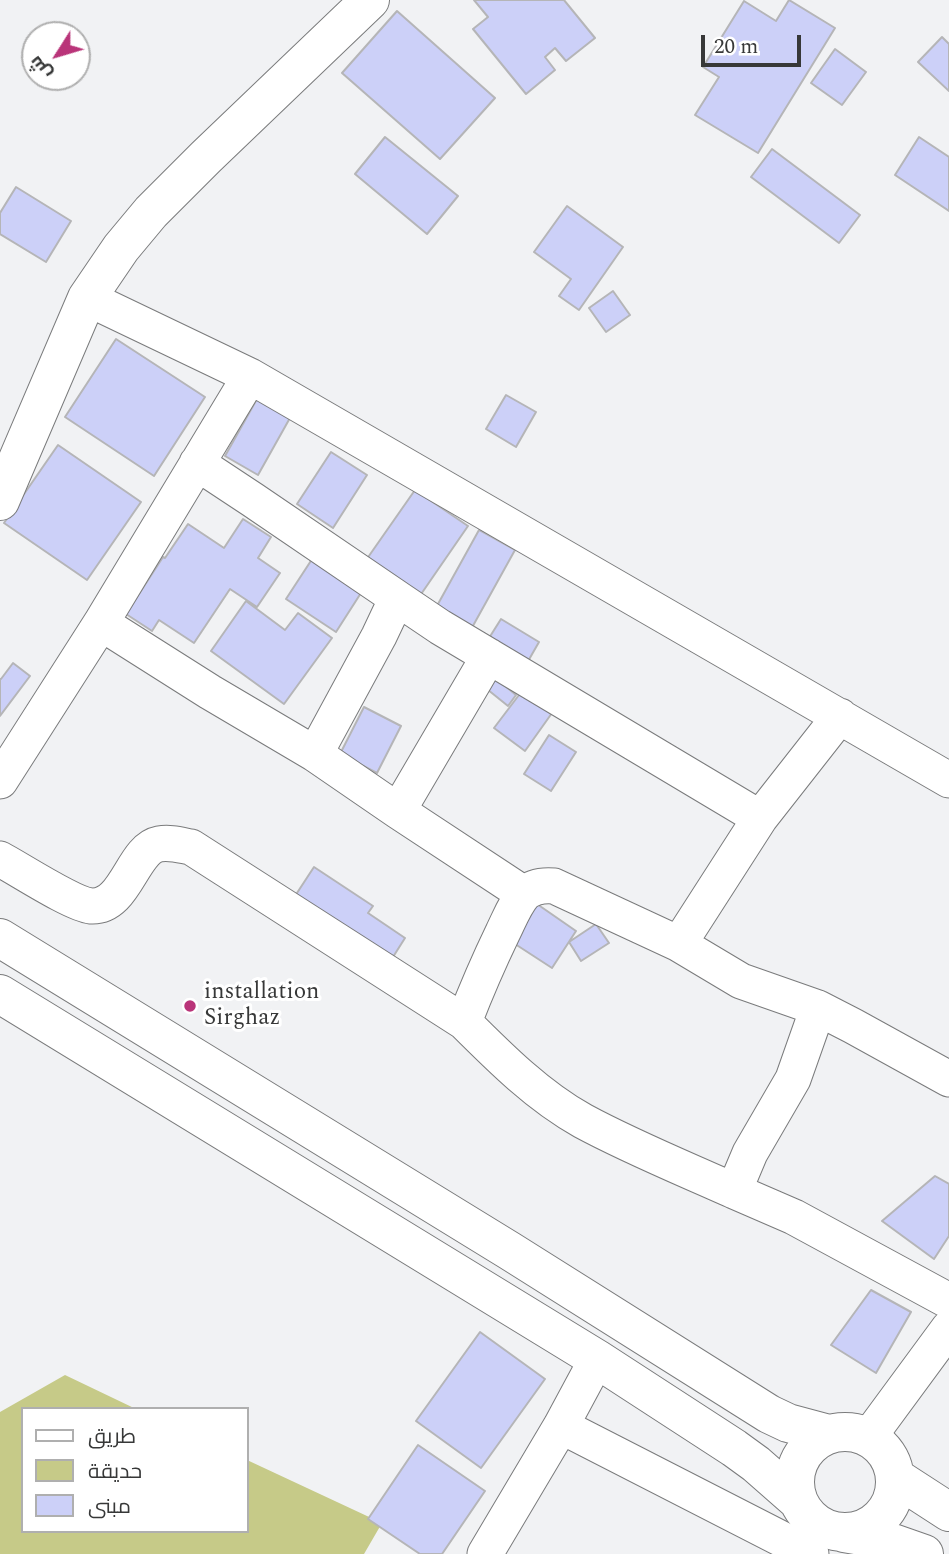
<!DOCTYPE html>
<meta charset="utf-8">
<style>
body{margin:0}
#map{position:relative;width:949px;height:1554px;overflow:hidden;background:#f1f2f4;font-family:Spectral,Cairo,serif}
canvas{display:block}
.legend{position:absolute;left:21px;top:1407px;width:228px;height:126px;box-sizing:border-box;background:#fff;border:2px solid #afafaf;margin:0;padding:9px 12px;list-style:none;font-size:21px;color:#373838}
.legend li{display:flex;align-items:center;gap:14px;height:35px}
.legend b{width:35px;border:2px solid #afafaf}
.north{position:absolute;left:21px;top:21px;width:70px;height:70px;box-sizing:border-box;background:#fff;border:2px solid #afafaf;border-radius:50%;rotate:233deg;font-size:19px;font-weight:700;line-height:28px;text-align:center;color:#373838}
.north::after{content:'';display:block;margin:auto;width:24px;height:32px;background:#b93479;clip-path:polygon(50% 0,100% 100%,50% 72%,0 100%)}
.scale{position:absolute;left:701px;top:35px;width:100px;height:32px;box-sizing:border-box;border:4px solid #373838;border-top:0;padding-left:9px;font-size:21px;line-height:24px;white-space:nowrap;color:#373838;-webkit-text-stroke:5px #fff;paint-order:stroke}
</style>
<div id="map">
<canvas width="949" height="1554"></canvas>
<ul class="legend">
<li><b style="height:9px;background:#fff"></b>طريق</li>
<li><b style="height:19px;background:#c6ca88"></b>حديقة</li>
<li><b style="height:19px;background:#ccd0f8"></b>مبنى</li>
</ul>
<div class="north">ش</div>
<div class="scale">20 m</div>
</div>
<script>
const ctx = document.querySelector('canvas').getContext('2d');
ctx.lineJoin = 'round';
function paint(path, color) { ctx.fillStyle = color; ctx.fill(path, 'evenodd'); }
function strokePath(path, color, width, dash) { ctx.strokeStyle = color; ctx.lineWidth = width; ctx.lineCap = dash ? 'butt' : 'round'; ctx.setLineDash(dash || []); ctx.stroke(path); }
function drawText(font, color, halo, rows, align = 'center') {
  ctx.font = font + ' Spectral,serif'; ctx.lineWidth = 6; ctx.setLineDash([]); ctx.textBaseline = 'middle'; ctx.strokeStyle = halo; ctx.fillStyle = color; for (const [text, x, y, turn = 0] of rows) {
    ctx.save(); ctx.translate(x, y); ctx.rotate((+turn || 0) * Math.PI / 180); ctx.textAlign = isNaN(turn) ? turn : align; if (halo) ctx.strokeText(text, 0, 0); ctx.fillText(text, 0, 0); ctx.restore();
  }
}
const green = new Path2D(`
 M 65,1375 L 136,1409 L 23,1409 L 23,1531 L 247,1531 L 247,1460 L 382,1523 L 364,1554 L 0,1554 L 0,1412 Z`);
const building = new Path2D(`
 M 474,0 L 564,0 L 595,38 L 566,61 L 555,48 L 545,57 L 555,70 L 526,94 L 473,29 L 488,17 Z
 M 789,0 L 835,28 L 758,153 L 695,115 L 719,77 L 703,67 L 744,1 L 776,21 Z
 M 397,11 L 495,98 L 440,159 L 342,73 Z
 M 942,37 L 949,44 L 949,91 L 918,62 Z
 M 835,49 L 866,72 L 842,105 L 811,83 Z
 M 385,137 L 458,196 L 427,234 L 355,174 Z
 M 919,137 L 949,157 L 949,211 L 895,175 Z
 M 772,149 L 860,215 L 839,243 L 751,177 Z
 M 16,187 L 71,221 L 46,262 L 0,234 L 0,213 Z
 M 567,206 L 623,247 L 579,310 L 559,296 L 571,279 L 534,252 Z
 M 613,291 L 630,315 L 606,332 L 589,308 Z
 M 116,339 L 205,397 L 154,476 L 65,417 Z
 M 262,390 L 295,409 L 258,475 L 225,456 Z
 M 506,395 L 536,412 L 516,447 L 486,429 Z
 M 58,445 L 141,502 L 87,580 L 4,523 Z
 M 331,452 L 367,475 L 333,528 L 297,504 Z
 M 415,490 L 468,526 L 417,600 L 364,563 Z
 M 243,519 L 271,537 L 258,558 L 280,573 L 257,607 L 230,589 L 194,643 L 159,620 L 152,631 L 126,614 L 163,557 L 165,558 L 188,524 L 224,548 Z
 M 479,530 L 515,550 L 469,633 L 433,613 Z
 M 318,550 L 368,582 L 336,632 L 286,599 Z
 M 246,601 L 285,630 L 298,613 L 332,638 L 284,704 L 211,651 Z
 M 501,619 L 539,642 L 523,670 L 484,646 Z
 M 13,663 L 30,676 L 0,716 L 0,679 L 1,679 Z
 M 481,666 L 516,695 L 508,706 L 472,677 Z
 M 522,691 L 552,713 L 525,751 L 494,728 Z
 M 364,707 L 401,726 L 377,773 L 340,754 Z
 M 549,735 L 576,752 L 551,791 L 524,774 Z
 M 314,867 L 373,906 L 368,913 L 405,938 L 393,957 L 295,896 Z
 M 537,904 L 576,931 L 552,968 L 512,942 Z
 M 596,924 L 609,943 L 581,961 L 569,942 Z
 M 935,1176 L 949,1184 L 949,1236 L 934,1259 L 882,1221 Z
 M 871,1290 L 911,1312 L 876,1373 L 831,1345 Z
 M 480,1332 L 545,1379 L 481,1468 L 416,1421 Z
 M 418,1445 L 485,1491 L 442,1554 L 420,1554 L 368,1519 Z`);
const street = new Path2D(`
 M 87,298 L 250,376 L 949,780
 M 197,463 L 253,500 L 397,598
 M 101,623 L 210,692 L 315,754 L 379,636 L 397,598 L 440,627 L 760,818
 M 315,754 L 398,811 L 524,894
 M 0,781 L 101,623 L 250,376
 M 398,811 L 489,656
 M 0,859 C 19,869 72,904 91,906 C 126,908 132,849 159,844 C 170,842 180,845 191,847 L 464,1022 C 476,991 489,961 503,932 C 509,920 515,904 524,894 C 533,886 543,885 554,886 L 679,944 L 760,818 L 840,716
 M 679,944 L 741,981 L 818,1008 L 793,1079 L 750,1153 L 734,1191 L 794,1217 L 949,1301
 M 818,1008 L 853,1026 L 949,1079
 M 464,1022 C 500,1058 538,1096 583,1121 C 631,1147 683,1168 734,1191
 M 561,1426 L 811,1554
 M 868,1438 L 949,1328
 M 485,1554 L 561,1426 L 597,1359`);
const secondary = new Path2D(`
 M 0,501 L 87,298 L 121,248 L 151,212 L 206,157 L 370,0`);
const highway = new Path2D(`
 M 0,938 L 510,1251 L 769,1414 L 788,1423 L 829,1434
 M 0,994 L 597,1359 L 734,1448 L 756,1464 L 797,1500
 M795 1482a50 50 0 1 1 100 0a50 50 0 1 1-100 0Z
 M 895,1477 L 949,1512
 M 844,1533 L 884,1540 L 924,1554`);
const markers = [
 [190,1006,7,"#b93479"]
];
const poiNames = [
 ["installation",204,993],
 ["Sirghaz",204,1019]
];
paint(green, '#c6ca88');
paint(building, '#ccd0f8');
strokePath(building, '#b5b5b7', 2);
strokePath(street, '#7a7b7c', 37);
strokePath(secondary, '#7a7b7c', 40);
strokePath(highway, '#7a7b7c', 40);
strokePath(street, '#fff', 35);
strokePath(secondary, '#fff', 38);
strokePath(highway, '#fff', 38);
for (const [x, y, r, color] of markers) { const dot = new Path2D(); dot.arc(x, y, r, 0, 2 * Math.PI); ctx.fillStyle = color; ctx.fill(dot); strokePath(dot, '#fff', 2.5); }
drawText('23px', '#373838', '#fff', poiNames, 'left');
</script>
